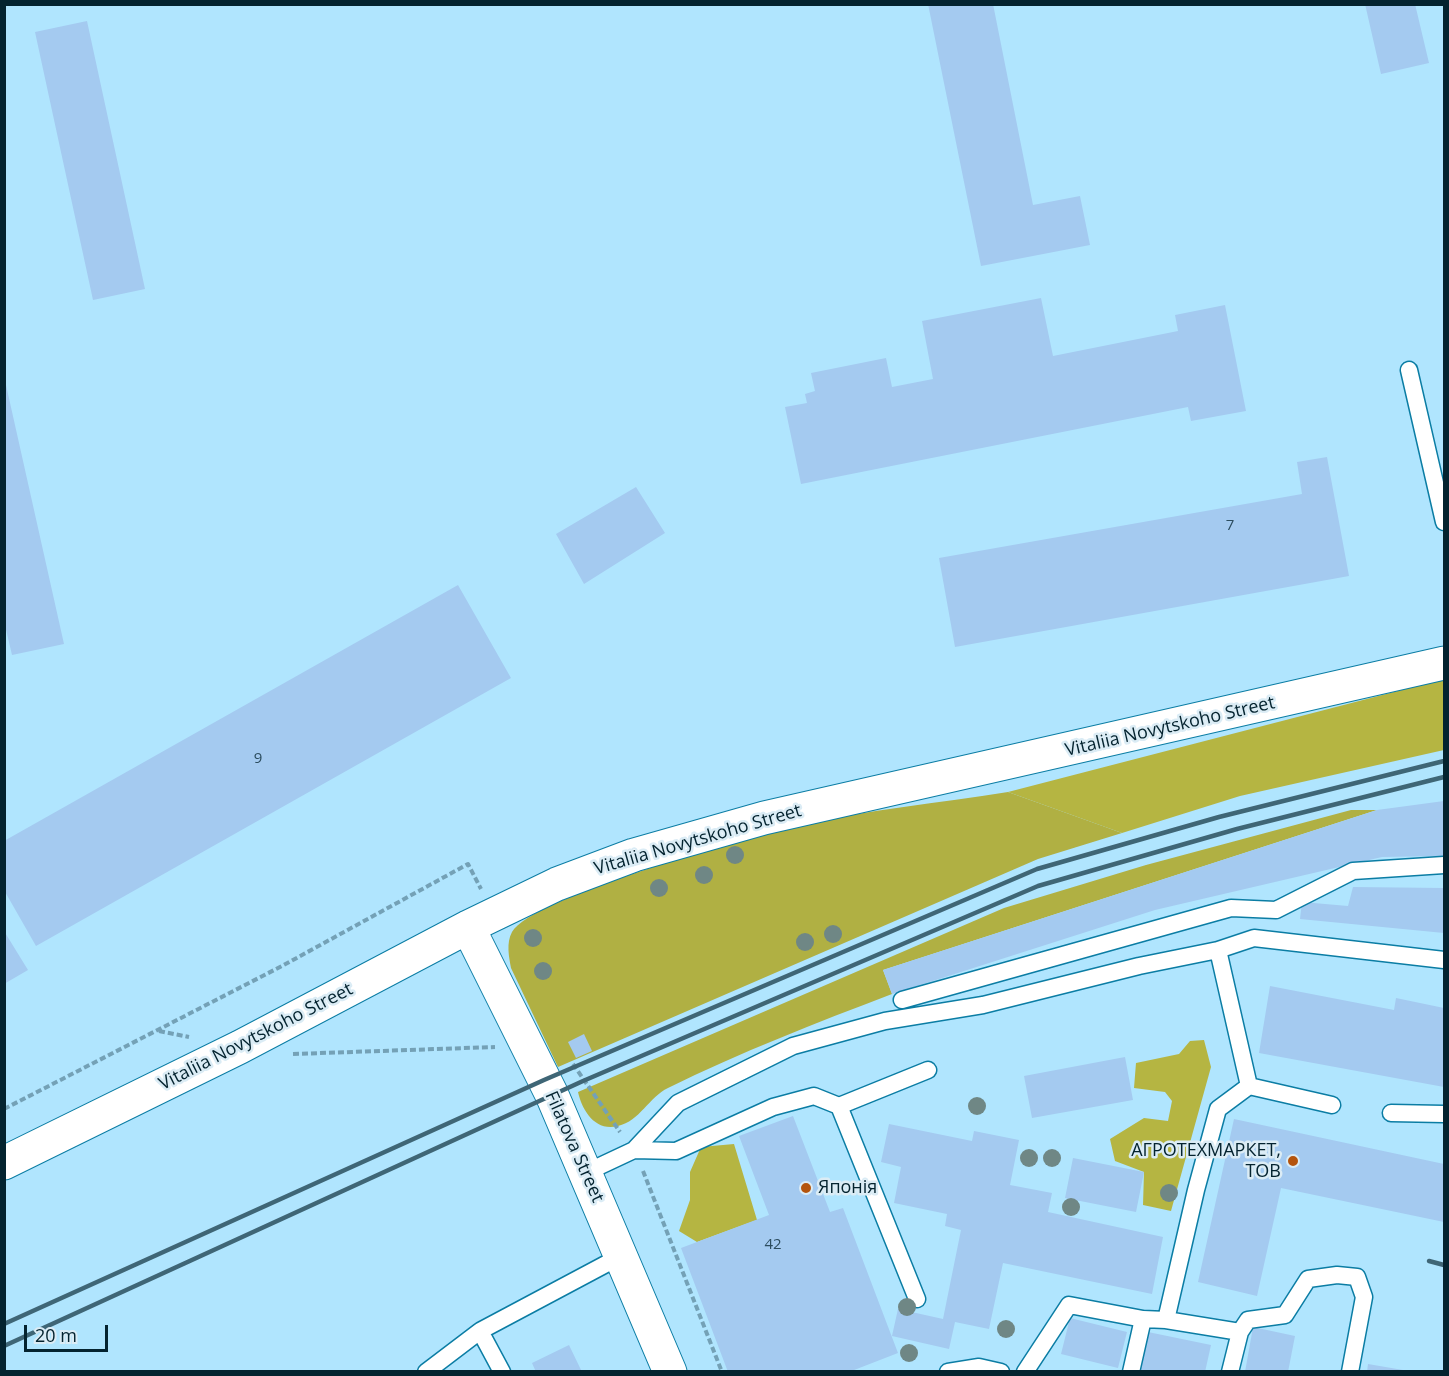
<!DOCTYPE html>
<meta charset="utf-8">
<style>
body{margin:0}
#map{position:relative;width:1449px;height:1376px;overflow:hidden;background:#b0e5fe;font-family:"Open Sans",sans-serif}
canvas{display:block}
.frame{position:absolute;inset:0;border:6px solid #04232f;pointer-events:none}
.scale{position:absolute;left:24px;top:1325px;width:84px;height:27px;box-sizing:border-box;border:3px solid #04232f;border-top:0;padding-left:8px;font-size:18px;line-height:21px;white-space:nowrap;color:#04232f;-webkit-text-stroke:4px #dbecf5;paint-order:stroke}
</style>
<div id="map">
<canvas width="1449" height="1376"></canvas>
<div class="frame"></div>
<div class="scale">20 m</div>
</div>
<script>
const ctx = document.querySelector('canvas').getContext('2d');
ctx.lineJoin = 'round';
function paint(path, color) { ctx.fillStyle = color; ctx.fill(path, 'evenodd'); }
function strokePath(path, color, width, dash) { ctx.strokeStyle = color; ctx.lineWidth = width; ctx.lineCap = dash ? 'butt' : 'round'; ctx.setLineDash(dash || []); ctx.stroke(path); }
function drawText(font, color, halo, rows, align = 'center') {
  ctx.font = font + ' "Open Sans",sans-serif'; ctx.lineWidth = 5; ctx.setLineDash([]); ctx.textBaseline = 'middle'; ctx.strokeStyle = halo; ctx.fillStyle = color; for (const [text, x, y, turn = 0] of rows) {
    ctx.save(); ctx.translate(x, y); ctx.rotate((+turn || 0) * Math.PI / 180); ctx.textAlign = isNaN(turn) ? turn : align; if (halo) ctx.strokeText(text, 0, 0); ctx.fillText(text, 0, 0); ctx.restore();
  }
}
const green = new Path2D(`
 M 1008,792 L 1122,833 L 1038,859 L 558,1067 L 511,968 C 509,957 506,943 512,932 C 532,897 753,836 800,825 C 868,810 939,803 1008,792 Z
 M 1351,810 L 1377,810 L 883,970 L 892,994 C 816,1023 741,1052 668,1088 C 649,1097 640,1121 618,1126 C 595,1132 582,1110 578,1092 L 1004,908 L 1146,865 Z`);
const forest = new Path2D(`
 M 1444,679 L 1444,750 L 1240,796 L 1122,833 L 1008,792 Z
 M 1204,1040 L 1211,1067 L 1171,1211 L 1143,1205 L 1144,1172 L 1115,1161 L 1110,1139 L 1144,1118 L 1168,1121 L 1172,1101 L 1165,1092 L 1134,1088 L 1136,1063 L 1179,1054 L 1190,1041 Z
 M 734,1144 L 757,1220 L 697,1242 L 679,1231 L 690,1200 L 690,1172 L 701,1147 Z`);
const building = new Path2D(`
 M 928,4 L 993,4 L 1033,205 L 1080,196 L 1090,245 L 981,266 Z
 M 1365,4 L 1415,4 L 1429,63 L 1381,74 Z
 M 87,21 L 145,289 L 93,300 L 35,32 Z
 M 1041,298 L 1053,356 L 1178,331 L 1175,315 L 1225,305 L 1246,411 L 1191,421 L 1188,407 L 801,484 L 785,407 L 807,403 L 805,394 L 815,391 L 811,373 L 886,358 L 892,387 L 933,379 L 922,321 Z
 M 4,376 L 64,644 L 12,655 L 4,621 Z
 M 1327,457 L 1349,576 L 955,647 L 939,558 L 1302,494 L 1297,462 Z
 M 636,487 L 665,533 L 584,584 L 556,534 Z
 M 458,585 L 511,678 L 36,946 L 4,890 L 4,841 Z
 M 1444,801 L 1444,856 L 1382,857 L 1155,910 L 892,994 L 883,970 L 1377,810 Z
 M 1353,887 L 1444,888 L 1444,933 L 1300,919 L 1302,902 L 1348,906 Z
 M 4,931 L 28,970 L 4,984 Z
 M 1270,986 L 1394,1010 L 1396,998 L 1444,1008 L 1444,1087 L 1259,1053 Z
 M 584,1034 L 592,1051 L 576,1058 L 568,1042 Z
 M 1125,1057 L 1133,1100 L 1032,1118 L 1024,1076 Z
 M 793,1116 L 830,1212 L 843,1208 L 898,1353 L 849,1372 L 728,1372 L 681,1248 L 769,1215 L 739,1136 Z
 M 1234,1119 L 1444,1164 L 1444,1222 L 1281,1188 L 1257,1296 L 1198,1282 Z
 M 889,1124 L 972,1141 L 974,1131 L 1019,1140 L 1010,1185 L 1052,1193 L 1048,1212 L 1163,1237 L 1152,1294 L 1003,1263 L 989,1329 L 955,1322 L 949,1349 L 892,1336 L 898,1309 L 943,1319 L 961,1230 L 945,1226 L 947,1214 L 894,1203 L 901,1167 L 881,1162 Z
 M 1073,1158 L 1144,1172 L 1136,1212 L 1065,1198 Z
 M 1070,1318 L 1127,1332 L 1118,1368 L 1061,1354 Z
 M 1253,1327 L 1295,1336 L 1288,1372 L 1245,1372 Z
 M 1148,1332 L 1211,1345 L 1205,1372 L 1140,1372 Z
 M 569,1345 L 582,1372 L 536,1372 L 532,1363 Z
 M 1368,1364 L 1403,1370 L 1403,1372 L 1367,1372 Z`);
const path = new Path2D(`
 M 159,1031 L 189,1037
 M 293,1054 L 495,1047
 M 573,1064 L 620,1132
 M 4,1109 L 282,966 L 468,864 L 481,889
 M 643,1171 L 722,1372`);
const service = new Path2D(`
 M 1409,370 L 1444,522
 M 1218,950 L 1249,1086
 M 902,1000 L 1231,908 L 1276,910 L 1353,871 L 1444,865
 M 839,1106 L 928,1070
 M 1391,1113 L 1444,1114
 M 634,1150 L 676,1151 L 773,1107 L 814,1096 L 839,1106 L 917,1299
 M 585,1173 L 634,1150 L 678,1103 L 793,1046 L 885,1021 L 983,1005 L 1139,966 L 1218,950 L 1254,938 L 1444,960
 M 1240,1332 L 1166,1320 L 1196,1190 L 1218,1109 L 1249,1086 L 1332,1105
 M 426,1372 L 480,1331
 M 502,1372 L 480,1331 L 621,1256
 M 948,1372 L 979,1367 L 1001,1372
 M 1025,1372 L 1069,1305 L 1143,1319
 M 1131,1372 L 1143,1319 L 1166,1320
 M 1230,1372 L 1240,1332 L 1248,1320 L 1285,1315 L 1308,1279 L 1337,1275 L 1357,1277 L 1364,1297 L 1350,1372`);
const minor = new Path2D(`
 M 468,927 L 552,1095 L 670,1372
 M 4,1163 L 240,1047 L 468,927 L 557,884 L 634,855 L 764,818 L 1444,663`);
const rail = new Path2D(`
 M 1429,1261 L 1444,1265
 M 4,1324 L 544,1080 L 1037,869 L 1219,817 L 1444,761
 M 4,1346 L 583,1081 L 1038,886 L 1237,829 L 1444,777`);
const trees = [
 [735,855],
 [704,875],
 [659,888],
 [833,934],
 [533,938],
 [805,942],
 [543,971],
 [977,1106],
 [1029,1158],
 [1052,1158],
 [1169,1193],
 [1071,1207],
 [907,1307],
 [1006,1329],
 [909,1353]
];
const markers = [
 [1293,1161,6,"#b4540d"],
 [806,1188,6,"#b4540d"]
];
const numberNames = [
 ["7",1230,526],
 ["9",258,759],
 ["42",773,1245]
];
const streetNames = [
 ["Vitaliia Novytskoho Street",1170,727,-13],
 ["Vitaliia Novytskoho Street",698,840,-16],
 ["Vitaliia Novytskoho Street",256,1037,-27],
 ["Filatova Street",574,1147,66]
];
const poiNames = [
 ["АГРОТЕХМАРКЕТ,",1281,1151],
 ["ТОВ",1281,1172],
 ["Японія",818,1188,"left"]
];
paint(green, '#b0b043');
paint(forest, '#b5b542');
paint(building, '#a4caf0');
strokePath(service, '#0b7da4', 19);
strokePath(minor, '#0b7da4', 35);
strokePath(path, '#74a1b6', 4, [6, 3]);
strokePath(service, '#fff', 16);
strokePath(minor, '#fff', 33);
strokePath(rail, '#3f6676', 4.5);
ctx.fillStyle = '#6f8785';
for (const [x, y] of trees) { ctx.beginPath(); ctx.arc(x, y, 9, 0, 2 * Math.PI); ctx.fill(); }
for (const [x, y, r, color] of markers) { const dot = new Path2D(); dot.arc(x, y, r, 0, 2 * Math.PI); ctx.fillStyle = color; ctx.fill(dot); strokePath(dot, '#dbecf5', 2); }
drawText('15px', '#2c4d5f', null, numberNames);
drawText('18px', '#04232f', '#dbecf5', streetNames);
drawText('18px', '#04232f', '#dbecf5', poiNames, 'right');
</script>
